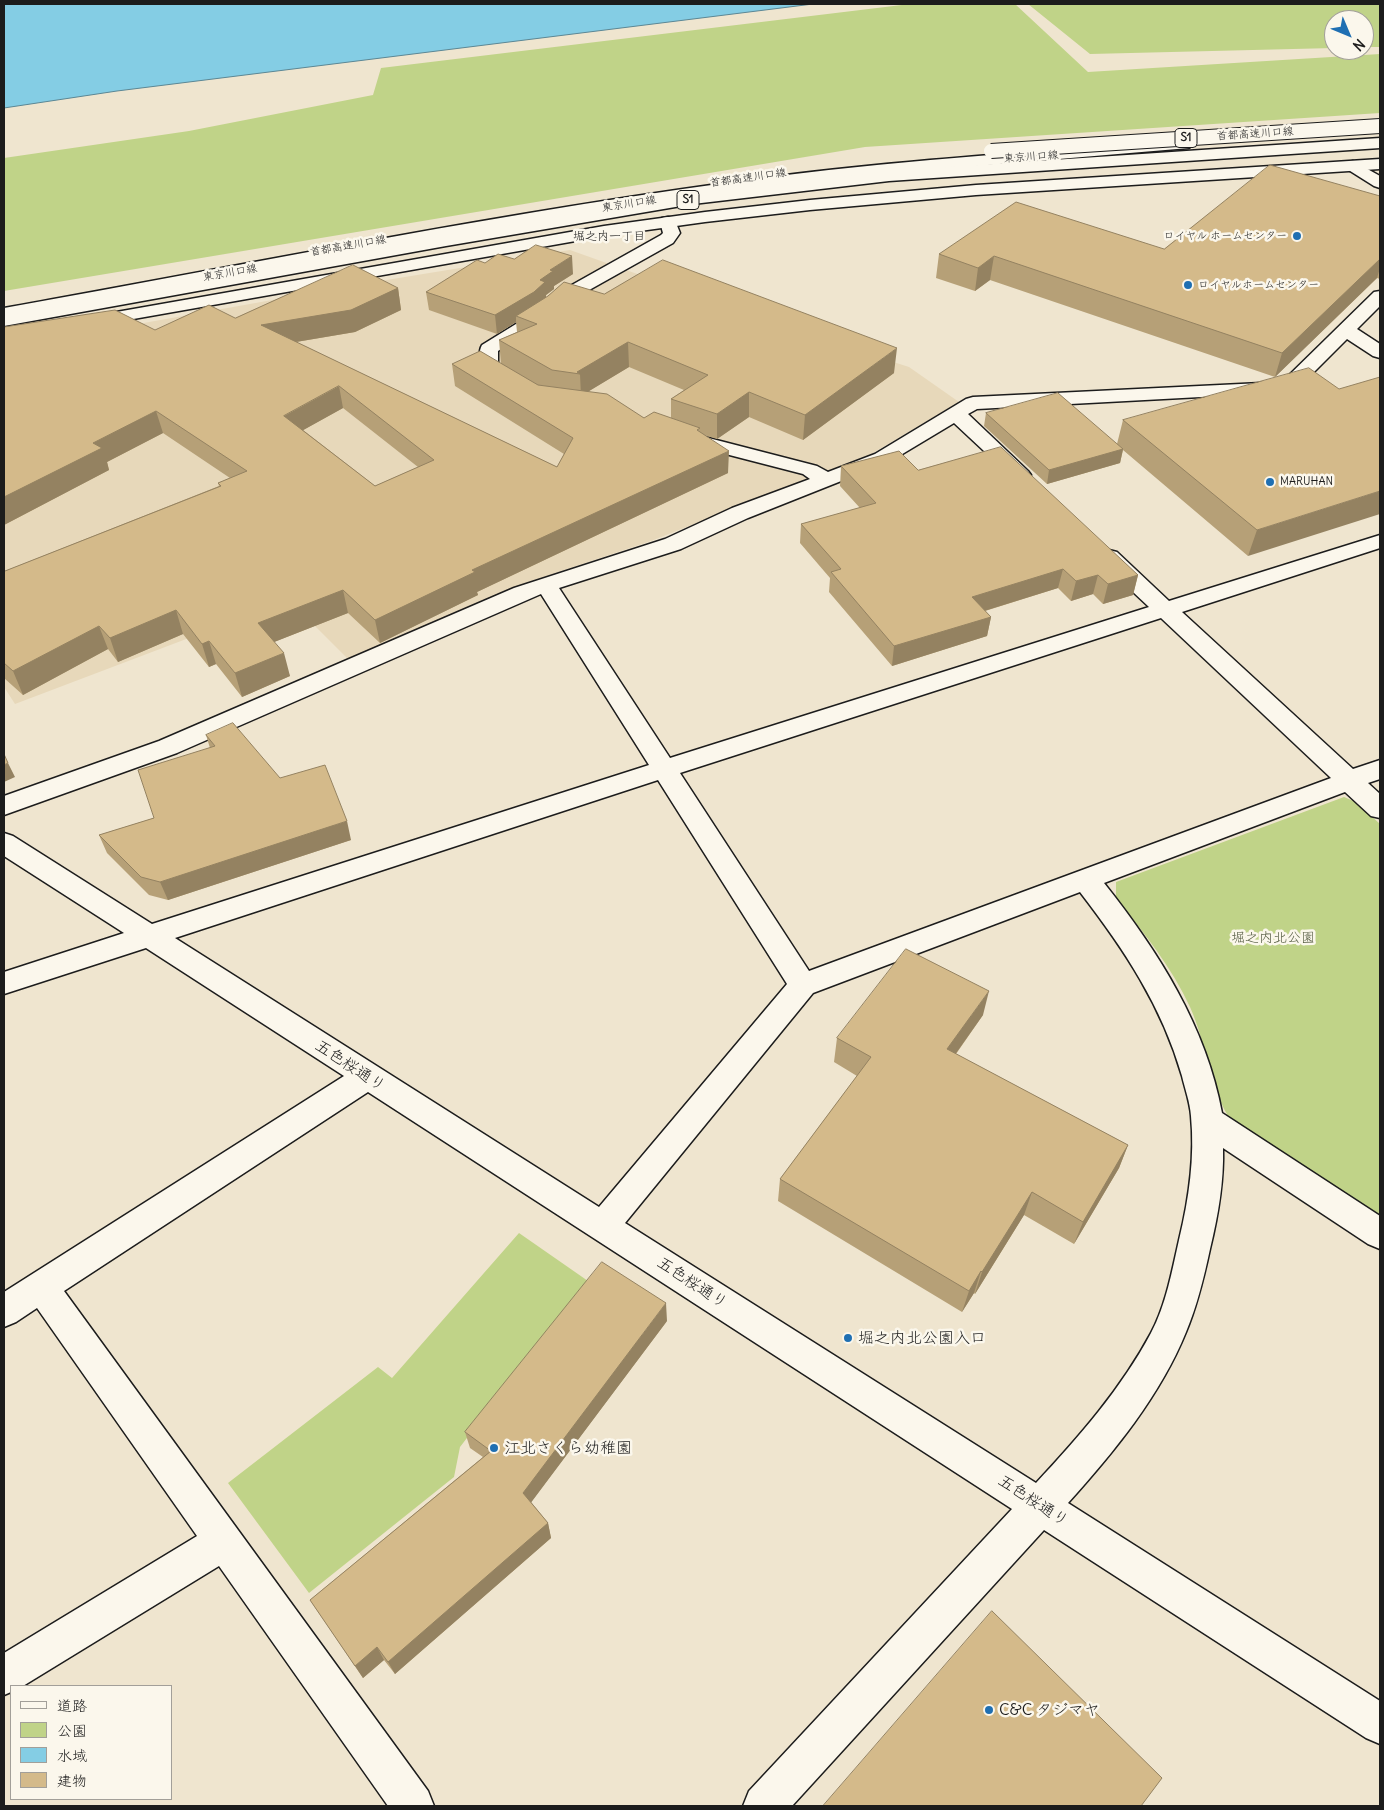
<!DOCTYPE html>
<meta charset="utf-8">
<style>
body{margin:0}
#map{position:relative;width:1384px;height:1810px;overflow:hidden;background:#efe5cf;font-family:Delius,"Klee One",sans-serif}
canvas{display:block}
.frame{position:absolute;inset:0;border:5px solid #1c1c1c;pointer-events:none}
.legend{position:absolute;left:10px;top:1685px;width:162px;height:115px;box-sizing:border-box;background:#fbf7ec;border:1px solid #a29f99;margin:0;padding:6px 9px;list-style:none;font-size:15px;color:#1c1c1c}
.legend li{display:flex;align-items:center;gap:10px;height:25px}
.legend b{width:25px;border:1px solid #a29f99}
.north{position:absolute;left:1324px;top:10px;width:50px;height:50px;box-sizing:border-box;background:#fbf7ec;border:1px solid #a29f99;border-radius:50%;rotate:135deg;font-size:14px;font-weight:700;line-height:20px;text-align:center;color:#1c1c1c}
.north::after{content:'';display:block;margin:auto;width:18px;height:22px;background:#1f6fb2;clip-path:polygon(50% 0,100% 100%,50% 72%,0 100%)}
</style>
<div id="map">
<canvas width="1384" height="1810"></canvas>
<div class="frame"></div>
<ul class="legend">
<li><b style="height:6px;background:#fbf7ec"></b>道路</li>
<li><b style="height:14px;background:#c0d388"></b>公園</li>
<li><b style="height:14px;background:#84cde4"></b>水域</li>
<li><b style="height:14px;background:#d4ba8a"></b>建物</li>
</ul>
<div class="north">N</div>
</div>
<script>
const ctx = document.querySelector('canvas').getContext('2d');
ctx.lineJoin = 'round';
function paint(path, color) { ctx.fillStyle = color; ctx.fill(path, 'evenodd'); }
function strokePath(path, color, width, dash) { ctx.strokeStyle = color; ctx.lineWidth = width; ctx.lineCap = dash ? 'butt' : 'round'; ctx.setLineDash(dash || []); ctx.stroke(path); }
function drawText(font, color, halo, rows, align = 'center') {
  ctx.font = font + ' Delius,"Klee One",sans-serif'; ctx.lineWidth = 5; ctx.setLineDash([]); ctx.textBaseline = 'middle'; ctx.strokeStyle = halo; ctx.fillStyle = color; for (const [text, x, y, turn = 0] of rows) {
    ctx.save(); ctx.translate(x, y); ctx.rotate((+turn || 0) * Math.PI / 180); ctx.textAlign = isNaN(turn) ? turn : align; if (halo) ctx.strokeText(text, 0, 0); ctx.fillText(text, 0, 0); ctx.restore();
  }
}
const built = new Path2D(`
 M 570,250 L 797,331 L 909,367 L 959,402 L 871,454 L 651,541 L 525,583 L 348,659 L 289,600 L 15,704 L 4,687 L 4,348 L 356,285 Z`);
const green = new Path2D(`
 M 910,4 L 1015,4 L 1088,72 L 1380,54 L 1380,113 L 865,147 L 4,291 L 4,158 L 189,131 L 373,95 L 381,68 Z
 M 1028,4 L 1380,4 L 1380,47 L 1364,47 L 1364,20 L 1334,20 L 1334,48 L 1090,54 Z
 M 1344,797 L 1356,802 L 1380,824 L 1380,1215 L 1228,1116 C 1208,1083 1206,1042 1190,1007 C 1172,968 1144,932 1116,899 L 1116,882 Z
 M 519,1233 L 588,1281 L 460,1447 L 454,1477 L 309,1593 L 228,1483 L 378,1367 L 392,1378 Z`);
const water = new Path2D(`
 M 4,4 L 813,4 L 117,91 L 4,108 Z`);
const minor = new Path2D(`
 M 1353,161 L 1380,176 L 1380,188 L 1374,186 L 1347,169 L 1345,166 L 1347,163 Z
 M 668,217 L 674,218 L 680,233 L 673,243 L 566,303 L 549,319 L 498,351 L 498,365 L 520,377 L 523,381 L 520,385 C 510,387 485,378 481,368 C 478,363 479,350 482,345 L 537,311 L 554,295 L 661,235 L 663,233 L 660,222 L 662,218 Z
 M 1380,291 L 1380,306 L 1357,329 L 1380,344 L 1380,358 L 1373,356 L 1347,339 L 1294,392 L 977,409 L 968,414 L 1028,471 L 1031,475 L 1028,479 L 1021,481 L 1014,479 L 954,423 L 889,462 L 748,518 L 681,549 L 559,588 L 670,758 L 1149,607 L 1101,562 L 1098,557 L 1101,552 L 1109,550 L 1117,552 L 1169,601 L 1380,535 L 1380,548 L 1182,612 L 1353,769 L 1380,760 L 1380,779 L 1368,783 L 1380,794 L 1380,818 L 1371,816 L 1345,792 L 1104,883 C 1158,951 1206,1026 1222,1113 L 1380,1216 L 1380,1249 L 1368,1244 L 1223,1148 C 1224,1182 1218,1216 1210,1249 C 1204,1277 1197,1306 1186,1332 C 1160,1396 1114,1452 1068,1503 L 1380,1701 L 1380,1744 L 1366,1738 L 1044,1530 L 792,1806 L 743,1806 L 749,1791 L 1012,1509 L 368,1092 L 64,1291 L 428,1791 L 434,1806 L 388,1806 L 219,1566 L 23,1686 L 11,1686 L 11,1692 L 4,1695 L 4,1653 L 197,1536 L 37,1308 L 16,1322 L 4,1327 L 4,1292 L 344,1076 L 146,948 L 4,994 L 4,972 L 124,933 L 4,856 L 4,833 L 13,836 L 152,924 L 649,765 L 541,594 L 177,753 L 4,815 L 4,796 L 159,741 L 514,588 L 665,539 L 732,508 L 810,479 L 803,474 L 683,443 L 680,439 L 683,435 L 690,433 L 697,435 L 817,466 L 828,472 L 875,454 L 966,399 L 973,397 L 1282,382 L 1374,292 ZM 1161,618 L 1331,778 L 809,971 L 680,773 ZM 658,780 L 787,984 L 599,1207 L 175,938 ZM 1080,892 C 1124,949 1162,1006 1182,1076 C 1185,1089 1190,1102 1191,1116 C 1195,1157 1189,1199 1179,1240 C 1172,1271 1166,1305 1151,1333 C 1121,1389 1079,1437 1036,1483 L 625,1223 L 813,993 Z`);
const major = new Path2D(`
 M 1184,140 L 1189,142 L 1192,145 L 1189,148 L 893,173 L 719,194 L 450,238 L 4,318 L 4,308 C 261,262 519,209 778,176 C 913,159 1049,151 1184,140 Z
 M 1380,159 L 1380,169 L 976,195 L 810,210 L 705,222 L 604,236 L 88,327 L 82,326 L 79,322 L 82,318 L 88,317 L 604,226 L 705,212 L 810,200 L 976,185 Z`);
const highway = new Path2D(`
 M 1380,138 L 1380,148 L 889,181 L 693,204 L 446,246 L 4,326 L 4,316 L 446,236 L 693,194 L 889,171 Z`);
const highwayBridge = new Path2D(`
 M 991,151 L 1380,126`);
const wall = new Path2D(`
 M 1380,196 L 1380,279 L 1377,278 L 1275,377 L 990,280 L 975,291 L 936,278 L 939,254 L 1164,249 Z
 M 514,259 L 573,274 L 554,286 L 554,289 L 546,295 L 546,298 L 604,294 L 894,373 L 803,440 L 749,417 L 717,439 L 704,435 L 728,473 L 477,592 L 478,595 L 380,643 L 348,613 L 274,642 L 290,676 L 242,697 L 216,664 L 209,667 L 183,634 L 118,662 L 108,649 L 23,695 L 4,678 L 4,570 L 5,571 L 219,486 L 218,483 L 230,478 L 163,433 L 107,462 L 109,470 L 4,525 L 4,327 L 155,330 L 235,318 L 398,288 L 401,310 L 355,332 L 296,342 L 557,467 L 564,454 L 455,386 L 452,364 L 501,364 L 499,340 L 517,332 L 516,322 L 497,334 L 429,310 L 426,292 L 485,263 ZM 629,367 L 684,390 L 671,399 L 671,418 L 644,418 L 587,392 ZM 343,408 L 418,467 L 375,486 L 303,430 Z
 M 1339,389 L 1248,556 L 1123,450 L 1120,463 L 1047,484 L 984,426 L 986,413 L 1117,444 L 1123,420 Z
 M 841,466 L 918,470 L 1138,575 L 1133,595 L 1103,604 L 1093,594 L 1071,601 L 1058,588 L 985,611 L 991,617 L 987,636 L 892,666 L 829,592 L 830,578 L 800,543 L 801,524 L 860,508 L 840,486 Z
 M 206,735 L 280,778 L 351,840 L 168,900 L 149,895 L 107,853 L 99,835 L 154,818 L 210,748 Z
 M 983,1015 L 956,1054 L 1128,1145 L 1119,1168 L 1074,1244 L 1024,1215 L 975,1294 L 974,1293 L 962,1312 L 778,1201 L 780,1179 L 857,1076 L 834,1062 L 837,1038 Z
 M 667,1321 L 531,1502 L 548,1523 L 551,1538 L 395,1674 L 384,1660 L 363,1678 L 310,1600 L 483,1457 L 470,1448 L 465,1432 Z`);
const shadedWall = new Path2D(`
 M 572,256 L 573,274 L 554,286 L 554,289 L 546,295 L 546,300 L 516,316 L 516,322 L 497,334 L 495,315 L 540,280 L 550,270 Z
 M 994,256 L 990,280 L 975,291 L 978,268 Z
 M 1380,259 L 1380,268 L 1377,278 L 1275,377 L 1282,353 Z
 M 398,288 L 401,310 L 355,332 L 266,347 L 261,325 Z
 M 628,342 L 629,367 L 581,396 L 580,374 L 577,372 Z
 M 897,348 L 894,373 L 803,440 L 805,415 Z
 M 339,386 L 343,408 L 289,438 L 284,416 Z
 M 749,392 L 749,417 L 717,439 L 717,414 Z
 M 156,411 L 163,433 L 107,462 L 109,470 L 4,525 L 4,497 L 93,443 Z
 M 1123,449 L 1120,463 L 1047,484 L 1049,470 Z
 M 729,451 L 728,473 L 477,592 L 478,595 L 380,643 L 375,620 L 472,570 Z
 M 1380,491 L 1380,514 L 1248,556 L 1257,530 Z
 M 1063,569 L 1058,588 L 968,616 L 972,597 Z
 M 1098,575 L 1093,594 L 1071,601 L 1076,581 Z
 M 1138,575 L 1133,595 L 1103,604 L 1108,584 Z
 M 343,590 L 348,613 L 264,646 L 258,623 Z
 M 176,610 L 183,634 L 118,662 L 110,638 Z
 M 991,617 L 987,636 L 892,666 L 894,646 Z
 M 99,626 L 108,649 L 23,695 L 13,671 Z
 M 209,641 L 216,664 L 209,667 L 202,644 Z
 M 284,653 L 290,676 L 242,697 L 235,673 Z
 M 8,763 L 15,777 L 4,782 L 4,765 Z
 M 347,821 L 351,840 L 168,900 L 160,882 Z
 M 989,991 L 983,1015 L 942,1073 L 947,1049 Z
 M 1128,1145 L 1119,1168 L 1074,1244 L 1083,1222 Z
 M 1032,1192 L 1024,1215 L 975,1294 L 982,1272 Z
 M 981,1271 L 974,1293 L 962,1312 L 969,1291 Z
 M 666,1303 L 667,1321 L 527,1508 L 523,1493 Z
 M 548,1523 L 551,1538 L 395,1674 L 388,1662 Z
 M 377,1647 L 384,1660 L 363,1678 L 355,1666 Z`);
const building = new Path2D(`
 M 1270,165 L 1380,196 L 1380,259 L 1282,353 L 994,256 L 978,268 L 939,254 L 1016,202 L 1164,249 Z
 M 536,245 L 572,256 L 550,270 L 553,271 L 540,280 L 545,282 L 534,292 L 495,315 L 426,292 L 477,260 L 485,263 L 498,254 L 514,259 Z
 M 663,260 L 897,348 L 805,415 L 749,392 L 717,414 L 671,399 L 708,375 L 628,342 L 577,372 L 580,374 L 552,370 L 499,340 L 537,324 L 516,316 L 548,296 L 564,282 L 604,294 Z
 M 353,265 L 398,288 L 351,310 L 261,325 L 557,467 L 573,438 L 452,364 L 480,351 L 538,385 L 607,394 L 644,418 L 654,412 L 700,428 L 697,430 L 729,451 L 472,570 L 475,572 L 375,620 L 343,590 L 258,623 L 284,653 L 235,673 L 209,641 L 202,644 L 176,610 L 110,638 L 99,626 L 13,671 L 4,663 L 4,570 L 5,571 L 221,486 L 218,483 L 247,471 L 156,411 L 93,443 L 102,448 L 4,497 L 4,327 L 115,310 L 155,330 L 209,305 L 235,318 ZM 339,386 L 434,460 L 375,486 L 284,416 Z
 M 1309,368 L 1339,389 L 1380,377 L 1380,491 L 1257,530 L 1123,420 Z
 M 1058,393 L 1123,449 L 1049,470 L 986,413 Z
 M 1001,447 L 1138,575 L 1108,584 L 1098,575 L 1076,581 L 1063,569 L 972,597 L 991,617 L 894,646 L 831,572 L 841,569 L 801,524 L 876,503 L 841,466 L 899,451 L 918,470 Z
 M 233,723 L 280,778 L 325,765 L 347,821 L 160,882 L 141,877 L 99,835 L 154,818 L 138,770 L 215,746 L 206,735 Z
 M 4,754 L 8,763 L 4,765 Z
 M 906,949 L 989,991 L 947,1049 L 1128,1145 L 1083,1222 L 1032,1192 L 982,1272 L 981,1271 L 969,1291 L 780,1179 L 871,1057 L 837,1038 Z
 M 602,1262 L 666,1303 L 523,1493 L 548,1523 L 388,1662 L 377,1647 L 355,1666 L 310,1600 L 491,1451 L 465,1432 Z
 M 992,1611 L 1162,1778 L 1141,1806 L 823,1806 Z`);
const markers = [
 [1297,236,5,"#1f6fb2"],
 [1188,285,5,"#1f6fb2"],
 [1270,482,5,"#1f6fb2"],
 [848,1338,5,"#1f6fb2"],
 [494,1448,5,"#1f6fb2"],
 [989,1710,5,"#1f6fb2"]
];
const farStreetnames = [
 ["首都高速川口線",1255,134,-4],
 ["東京川口線",1031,157,-4],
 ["首都高速川口線",748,178,-8],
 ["東京川口線",629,204,-9],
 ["首都高速川口線",348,246,-10],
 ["東京川口線",230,273,-10]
];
const farPoinames = [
 ["ロイヤル ホームセンター",1287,236,"right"],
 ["ロイヤルホームセンター",1198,285],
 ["MARUHAN",1280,482]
];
const shields = [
 [1186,138,22],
 [688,200,22]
];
const shieldNames = [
 ["S1",1186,138],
 ["S1",688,200]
];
const farNeighbourhoodnames = [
 ["堀之内一丁目",609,237]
];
const parkNames = [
 ["堀之内北公園",1273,938]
];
const nearStreetnames = [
 ["五色桜通り",350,1066,33],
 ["五色桜通り",692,1283,33],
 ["五色桜通り",1033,1501,33]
];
const nearPoinames = [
 ["堀之内北公園入口",858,1338],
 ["江北さくら幼稚園",504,1448],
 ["C&C タジマヤ",999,1710]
];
paint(built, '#e7d8ba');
paint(green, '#c0d388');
paint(water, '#84cde4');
strokePath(water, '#5a8694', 1);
strokePath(minor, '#1c1c1c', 3);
strokePath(major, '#1c1c1c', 3);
strokePath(highway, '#1c1c1c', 3);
paint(minor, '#fbf7ec');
paint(major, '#fbf7ec');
paint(highway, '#fbf7ec');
strokePath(highwayBridge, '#1c1c1c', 16, []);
strokePath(highwayBridge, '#fbf7ec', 14);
paint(wall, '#b6a077');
paint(shadedWall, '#948261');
paint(building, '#d4ba8a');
strokePath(building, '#948261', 1);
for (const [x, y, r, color] of markers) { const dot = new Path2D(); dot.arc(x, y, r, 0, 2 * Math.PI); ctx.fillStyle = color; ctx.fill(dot); strokePath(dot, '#fbf7ec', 2); }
drawText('11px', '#1c1c1c', '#fbf7ec', farStreetnames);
drawText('11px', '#1c1c1c', '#fbf7ec', farPoinames, 'left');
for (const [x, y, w] of shields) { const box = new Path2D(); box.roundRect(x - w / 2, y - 9.5, w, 19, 4); ctx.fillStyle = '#fbf7ec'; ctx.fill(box); strokePath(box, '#1c1c1c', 1); }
drawText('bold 12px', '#1c1c1c', null, shieldNames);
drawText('12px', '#1c1c1c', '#fbf7ec', farNeighbourhoodnames);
drawText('14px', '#555c42', '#fbf7ec', parkNames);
drawText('16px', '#1c1c1c', '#fbf7ec', nearStreetnames);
drawText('16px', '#1c1c1c', '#fbf7ec', nearPoinames, 'left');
</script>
